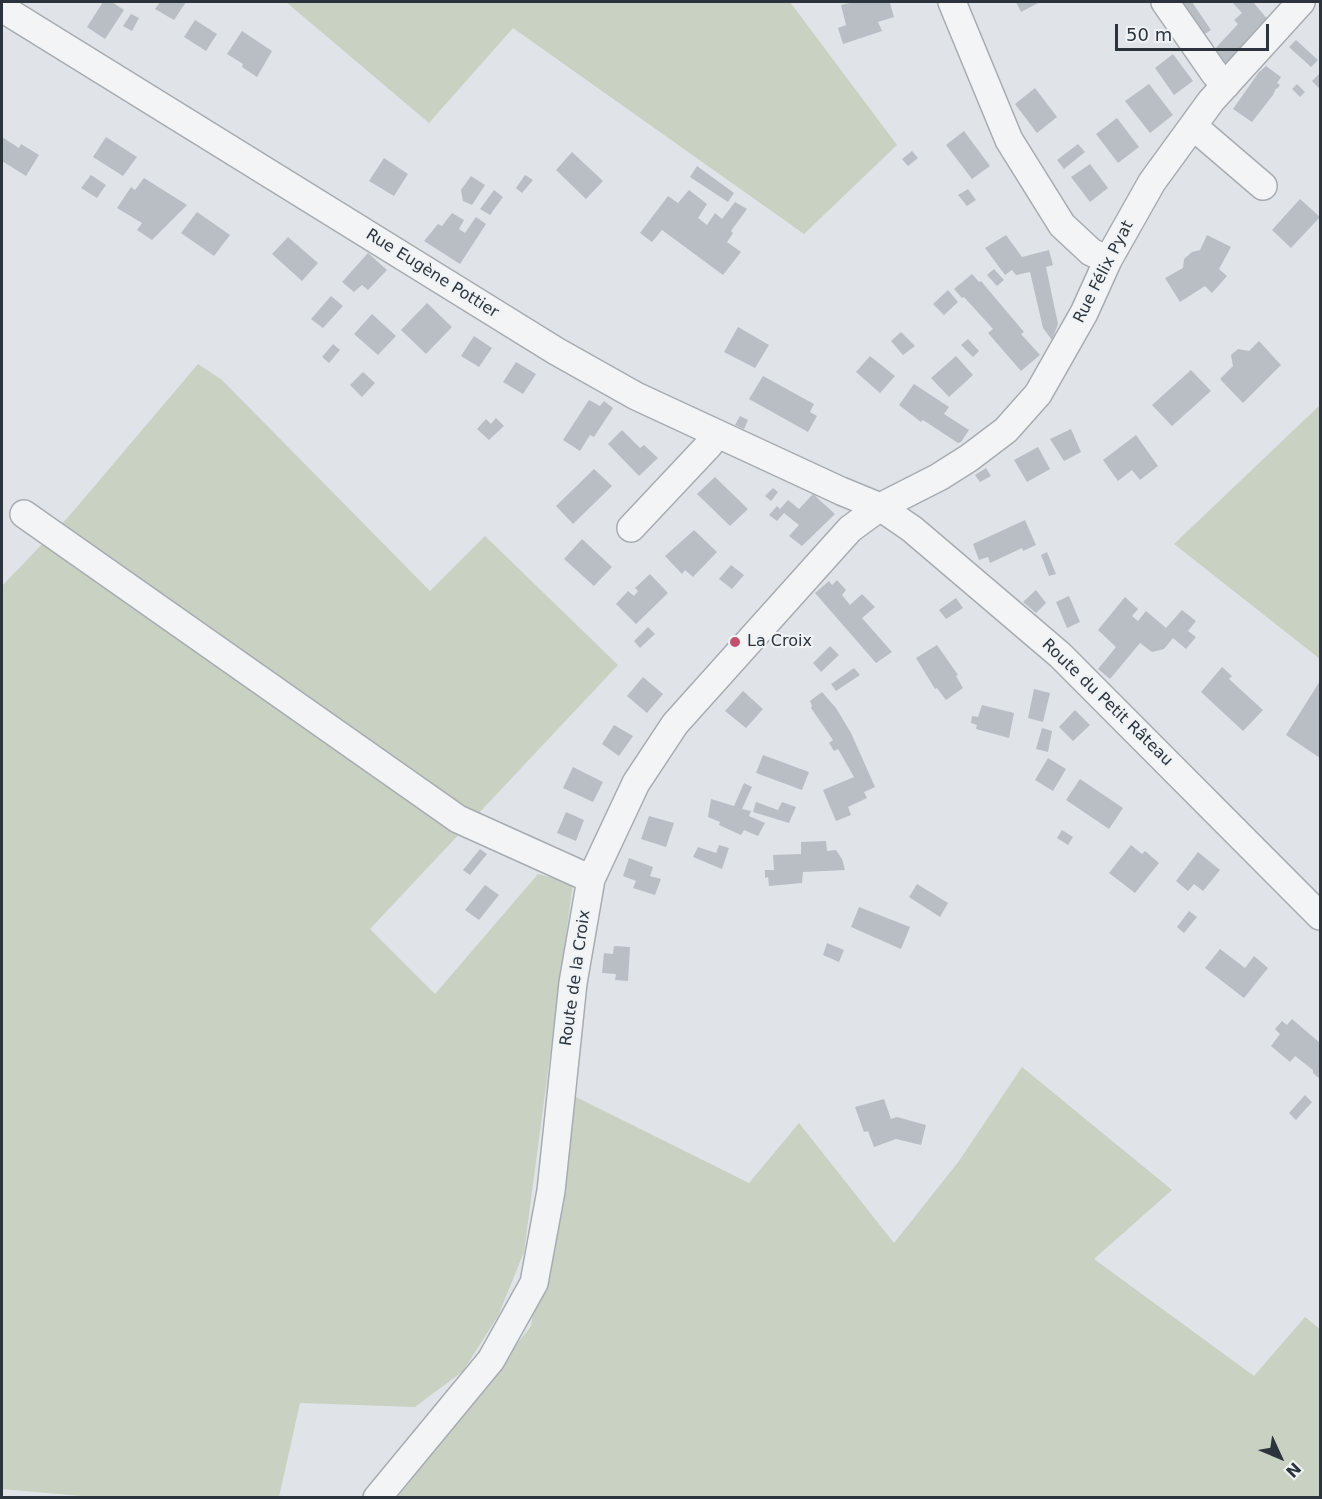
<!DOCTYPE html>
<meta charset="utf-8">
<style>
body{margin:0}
#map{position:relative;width:1322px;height:1499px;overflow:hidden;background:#e0e4e8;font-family:"DejaVu Sans",sans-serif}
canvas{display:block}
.frame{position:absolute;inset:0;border:3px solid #2b343d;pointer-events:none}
.north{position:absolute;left:1250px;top:1427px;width:60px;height:60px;-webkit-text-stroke:4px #f0f3f5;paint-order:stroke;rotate:134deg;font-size:16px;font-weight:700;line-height:24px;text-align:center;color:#2b343d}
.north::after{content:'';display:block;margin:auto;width:21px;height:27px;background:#2b343d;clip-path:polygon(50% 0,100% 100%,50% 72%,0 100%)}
.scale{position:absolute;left:1115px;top:24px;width:154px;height:27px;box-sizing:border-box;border:3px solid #2b343d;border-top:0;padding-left:8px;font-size:18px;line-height:21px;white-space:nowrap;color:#2b343d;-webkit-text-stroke:4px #f0f3f5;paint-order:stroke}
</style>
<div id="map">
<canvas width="1322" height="1499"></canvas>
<div class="frame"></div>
<div class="north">N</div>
<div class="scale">50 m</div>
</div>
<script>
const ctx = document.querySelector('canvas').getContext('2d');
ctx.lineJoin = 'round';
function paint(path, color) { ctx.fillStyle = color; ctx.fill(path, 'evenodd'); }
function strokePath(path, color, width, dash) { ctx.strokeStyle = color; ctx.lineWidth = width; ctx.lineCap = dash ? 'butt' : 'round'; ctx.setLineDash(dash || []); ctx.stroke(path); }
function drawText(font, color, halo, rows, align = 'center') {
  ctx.font = font + ' "DejaVu Sans",sans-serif'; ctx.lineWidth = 4.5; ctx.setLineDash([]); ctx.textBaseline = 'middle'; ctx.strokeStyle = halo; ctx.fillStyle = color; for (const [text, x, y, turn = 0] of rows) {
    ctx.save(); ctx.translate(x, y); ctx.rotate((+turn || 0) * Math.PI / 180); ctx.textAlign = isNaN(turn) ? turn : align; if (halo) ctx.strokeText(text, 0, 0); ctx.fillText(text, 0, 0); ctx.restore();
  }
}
const green = new Path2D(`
 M 286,2 L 790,2 L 897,145 L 804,234 L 513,28 L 429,123 Z
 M 198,364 L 222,380 L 430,591 L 485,536 L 618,665 L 370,929 L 435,994 L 538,874 L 573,883 L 524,1252 L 498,1316 L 463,1371 L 415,1407 L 300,1403 L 279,1497 L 104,1498 L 2,1489 L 2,586 L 70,515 Z
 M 1320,405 L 1320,659 L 1174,544 Z
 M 1022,1067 L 1172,1190 L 1094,1259 L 1254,1376 L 1305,1317 L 1320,1329 L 1320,1497 L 397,1498 L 531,1326 L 570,1094 L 749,1183 L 799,1123 L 894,1243 L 959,1161 Z`);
const building = new Path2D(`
 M 103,2 L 112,2 L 124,10 L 105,39 L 87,27 Z
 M 160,2 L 186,2 L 174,20 L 155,9 Z
 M 854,2 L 888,2 L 890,3 L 894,17 L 878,22 L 882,31 L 843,44 L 838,28 L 846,25 L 841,5 Z
 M 1016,2 L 1040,2 L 1021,12 Z
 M 1176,2 L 1183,3 L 1192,2 L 1211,30 L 1199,38 Z
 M 1232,2 L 1253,2 L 1269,21 L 1224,65 L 1211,53 L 1238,24 L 1234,20 L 1242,13 Z
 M 131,14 L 139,18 L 132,31 L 123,26 Z
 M 195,20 L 217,34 L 206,51 L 184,37 Z
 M 242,31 L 272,51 L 257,77 L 242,67 L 243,64 L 227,54 Z
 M 1296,40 L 1318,60 L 1311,67 L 1289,47 Z
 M 1173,54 L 1193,81 L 1174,95 L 1155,68 Z
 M 1266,66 L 1281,77 L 1277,83 L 1280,85 L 1277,89 L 1276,88 L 1273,95 L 1252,122 L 1233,109 L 1259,72 Z
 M 1320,73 L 1320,86 L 1319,88 L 1312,81 Z
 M 1149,84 L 1173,115 L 1150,133 L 1125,101 Z
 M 1297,84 L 1305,92 L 1300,97 L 1292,89 Z
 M 1035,88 L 1057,117 L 1037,133 L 1015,104 Z
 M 1117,118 L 1139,147 L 1118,163 L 1096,134 Z
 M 964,131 L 990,166 L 972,179 L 946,145 Z
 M 2,137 L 19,148 L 21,144 L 39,155 L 26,176 L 2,161 Z
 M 106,137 L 137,157 L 123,176 L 93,157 Z
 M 1078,144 L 1085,152 L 1064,169 L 1057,160 Z
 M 912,151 L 918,158 L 908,166 L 902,159 Z
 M 572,152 L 603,181 L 586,199 L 556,170 Z
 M 384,158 L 408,174 L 394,196 L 369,181 Z
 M 1090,164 L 1108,188 L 1090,202 L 1071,177 Z
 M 697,166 L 734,193 L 728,202 L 690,177 Z
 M 91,175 L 106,185 L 97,198 L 81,188 Z
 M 525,175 L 533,180 L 522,193 L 516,188 Z
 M 471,176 L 485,185 L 472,205 L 463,201 L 461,190 Z
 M 144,178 L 187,205 L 152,240 L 137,230 L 142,223 L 117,208 L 131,187 L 135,190 Z
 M 968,189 L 976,200 L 967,206 L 958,195 Z
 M 494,190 L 503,197 L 490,215 L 480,209 Z
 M 689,190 L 707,204 L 698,218 L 707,225 L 715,213 L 722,219 L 735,202 L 747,209 L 731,231 L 733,233 L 727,242 L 741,252 L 723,275 L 662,230 L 652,242 L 640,233 L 668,196 L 678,203 Z
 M 1300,199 L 1320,217 L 1291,248 L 1272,230 Z
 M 197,212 L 230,235 L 214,256 L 181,233 Z
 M 452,213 L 464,220 L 459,229 L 465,233 L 476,217 L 486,224 L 460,264 L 424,241 L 438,224 L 442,226 Z
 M 1006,235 L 1022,257 L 1049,250 L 1053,265 L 1046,267 L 1058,324 L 1052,340 L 1043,328 L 1030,272 L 1016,275 L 1012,270 L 1005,275 L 985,248 Z
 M 1207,235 L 1231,247 L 1219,269 L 1227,276 L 1212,293 L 1205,286 L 1180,302 L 1165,278 L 1183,268 L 1184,259 L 1192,252 L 1200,250 Z
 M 288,237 L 318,263 L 302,281 L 272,254 Z
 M 368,253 L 387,270 L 368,290 L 362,285 L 354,292 L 342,282 Z
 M 994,269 L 1004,280 L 997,286 L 987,275 Z
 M 972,274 L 979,282 L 981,281 L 1024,332 L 1021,334 L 1040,355 L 1021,371 L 988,333 L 993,329 L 964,297 L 962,298 L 954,289 Z
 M 948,290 L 958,302 L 944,315 L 933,304 Z
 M 331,296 L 343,306 L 323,328 L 311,319 Z
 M 427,303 L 452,327 L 426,354 L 401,330 Z
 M 372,314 L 396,336 L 378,355 L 354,334 Z
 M 738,327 L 769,345 L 755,368 L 724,352 Z
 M 901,332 L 915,346 L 903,355 L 891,341 Z
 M 474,336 L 492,348 L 479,367 L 461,356 Z
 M 968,339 L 979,351 L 973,357 L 961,345 Z
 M 1259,341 L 1281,365 L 1243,403 L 1220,379 L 1233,366 L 1231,355 L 1238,349 L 1249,351 Z
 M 333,344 L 340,350 L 329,363 L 322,357 Z
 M 870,356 L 895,376 L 880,393 L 856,372 Z
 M 956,356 L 973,375 L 949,397 L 931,378 Z
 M 516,362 L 536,374 L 523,394 L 503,382 Z
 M 1191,370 L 1211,391 L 1172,426 L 1152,405 Z
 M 363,372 L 375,383 L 362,397 L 350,385 Z
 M 763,376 L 814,404 L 810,412 L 817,416 L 808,432 L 749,399 Z
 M 914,384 L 949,407 L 944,414 L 969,430 L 961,442 L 958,443 L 923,420 L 921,422 L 899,405 Z
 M 589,400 L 600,406 L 604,401 L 613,408 L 594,437 L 590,435 L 580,451 L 563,440 Z
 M 740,416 L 748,420 L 744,429 L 735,425 Z
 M 496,418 L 504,426 L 489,440 L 477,429 L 486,419 L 491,424 Z
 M 1071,429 L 1081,452 L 1064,461 L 1050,439 Z
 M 622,430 L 640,448 L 644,445 L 658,458 L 639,476 L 608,444 Z
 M 1136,435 L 1158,466 L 1140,480 L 1132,470 L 1118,481 L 1103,460 Z
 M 1038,447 L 1050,469 L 1027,482 L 1014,460 Z
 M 986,468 L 991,476 L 980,482 L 975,475 Z
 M 594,469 L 612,486 L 573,524 L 556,506 Z
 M 715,477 L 748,509 L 730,526 L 697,494 Z
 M 773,488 L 778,492 L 771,501 L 765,496 Z
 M 813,494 L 835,514 L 802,546 L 789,536 L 799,525 L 784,513 L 777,521 L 769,515 L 777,506 L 780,509 L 788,500 L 799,509 Z
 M 1025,520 L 1036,545 L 1023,551 L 1022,548 L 990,563 L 988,557 L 979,560 L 973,544 Z
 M 694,530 L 717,552 L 693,577 L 685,570 L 682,574 L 665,556 Z
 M 582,539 L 612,567 L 594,586 L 564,559 Z
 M 1047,552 L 1056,574 L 1049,576 L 1041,555 Z
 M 731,565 L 744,575 L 732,589 L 719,579 Z
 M 650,574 L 668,593 L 636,624 L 616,604 L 628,591 L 634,596 L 638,591 L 635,588 Z
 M 837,580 L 846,590 L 842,595 L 850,605 L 862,594 L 875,607 L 862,618 L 892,652 L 876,663 L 815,593 L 829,581 L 832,585 Z
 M 1036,590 L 1046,603 L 1036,613 L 1023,602 Z
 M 1069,596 L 1080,622 L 1067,628 L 1056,602 Z
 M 1125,597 L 1138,609 L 1132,616 L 1138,621 L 1146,611 L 1166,628 L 1182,610 L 1196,621 L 1188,631 L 1196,637 L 1186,649 L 1173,638 L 1164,649 L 1152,652 L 1140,643 L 1110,679 L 1098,669 L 1116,647 L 1098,630 Z
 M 956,598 L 963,608 L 946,619 L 939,610 Z
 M 648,627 L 655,634 L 640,648 L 634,641 Z
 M 937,645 L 958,675 L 956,676 L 963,688 L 946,700 L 937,688 L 935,689 L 916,658 Z
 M 830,646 L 839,655 L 821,672 L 813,663 Z
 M 1222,667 L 1232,676 L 1229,679 L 1263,710 L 1243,731 L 1201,692 Z
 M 854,668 L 860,675 L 836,691 L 831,684 Z
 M 643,677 L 663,694 L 647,713 L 627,696 Z
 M 1320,681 L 1320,758 L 1286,735 Z
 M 1034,689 L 1050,693 L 1043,722 L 1028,718 Z
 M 743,691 L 763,709 L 746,728 L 725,711 Z
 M 822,692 L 836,708 L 851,733 L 875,787 L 864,792 L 867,798 L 848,807 L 851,815 L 836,821 L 823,790 L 854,777 L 838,749 L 834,751 L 829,743 L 833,740 L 811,708 L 812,706 L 810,701 Z
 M 982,705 L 1014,713 L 1009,738 L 976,729 L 977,725 L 971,723 L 972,716 L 978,717 Z
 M 1075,710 L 1090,725 L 1073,741 L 1059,727 Z
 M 614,725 L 633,736 L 619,756 L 602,744 Z
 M 1042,728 L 1052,731 L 1048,752 L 1036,749 Z
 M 763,755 L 809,772 L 802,790 L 756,773 Z
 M 1048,758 L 1066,769 L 1053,791 L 1035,780 Z
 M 573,767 L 603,782 L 593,802 L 563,788 Z
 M 1080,779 L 1123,808 L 1109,829 L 1066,800 Z
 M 744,783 L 752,787 L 742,809 L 751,811 L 749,816 L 765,823 L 758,836 L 744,830 L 741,835 L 719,825 L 720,822 L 708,817 L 711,799 L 734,806 Z
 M 756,802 L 778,810 L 782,802 L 796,807 L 789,823 L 753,812 Z
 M 566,812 L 584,820 L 576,841 L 557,833 Z
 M 649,816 L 674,823 L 666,847 L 641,839 Z
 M 1062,830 L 1073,837 L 1068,845 L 1057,838 Z
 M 826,841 L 827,851 L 836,850 L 842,859 L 845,870 L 803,872 L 802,883 L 769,886 L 768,877 L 765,878 L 765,870 L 774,870 L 773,855 L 801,854 L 801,842 Z
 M 719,845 L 729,848 L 722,869 L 693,857 L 698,847 L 716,853 Z
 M 1131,845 L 1142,854 L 1145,851 L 1159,863 L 1135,893 L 1109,873 Z
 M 480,849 L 487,854 L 470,875 L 463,870 Z
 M 1198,852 L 1220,870 L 1203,891 L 1194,884 L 1188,891 L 1176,881 Z
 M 629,858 L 653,867 L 650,876 L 661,879 L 655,895 L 633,888 L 636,881 L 623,876 Z
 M 917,884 L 948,903 L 940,917 L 909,897 Z
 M 485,885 L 499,895 L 479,920 L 465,910 Z
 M 859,907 L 910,927 L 901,949 L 851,927 Z
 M 1189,911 L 1197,917 L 1184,933 L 1177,927 Z
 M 827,943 L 844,950 L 839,962 L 823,955 Z
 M 614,946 L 630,947 L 628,981 L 615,980 L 616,974 L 602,973 L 604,953 L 613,954 Z
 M 1220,949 L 1245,968 L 1254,956 L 1268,968 L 1244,998 L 1205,968 Z
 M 1292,1019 L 1320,1043 L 1320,1079 L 1313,1073 L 1313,1070 L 1295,1056 L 1290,1062 L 1271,1046 L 1280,1034 L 1275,1029 L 1282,1021 L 1287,1025 Z
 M 1305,1095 L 1312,1102 L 1296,1120 L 1289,1113 Z
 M 884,1099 L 891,1119 L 897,1117 L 926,1125 L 921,1145 L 896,1139 L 874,1147 L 868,1131 L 864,1132 L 855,1107 Z`);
const minor = new Path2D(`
 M 952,2 L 1009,140 L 1062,225 L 1091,252 L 1108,260
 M 1165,2 L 1215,74 L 1226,85
 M 2,8 L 556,351 L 636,396 L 841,491 L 880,507 L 912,529 L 1060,655 L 1320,916
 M 1193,126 L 1263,186
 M 24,514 L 458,819 L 591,879
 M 631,528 L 709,445 L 716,434
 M 377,1498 L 491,1360 L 534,1283 L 551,1191 L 573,983 L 591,879 L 636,783 L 675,724 L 850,529 L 880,507 L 939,477 L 969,458 L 1006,430 L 1038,394 L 1084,313 L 1108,260 L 1152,182 L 1211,101 L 1301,2`);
const markers = [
 [735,642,6,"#c05270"]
];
const streetNames = [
 ["Rue Félix Pyat",1104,272,-63],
 ["Rue Eugène Pottier",432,274,32],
 ["Route du Petit Râteau",1107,703,44],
 ["Route de la Croix",576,978,-82]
];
const poiNames = [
 ["La Croix",747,642]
];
paint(green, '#c8d1c2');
paint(building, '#b8bec4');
strokePath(minor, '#a6acb1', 30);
strokePath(minor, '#f3f4f6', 27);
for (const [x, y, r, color] of markers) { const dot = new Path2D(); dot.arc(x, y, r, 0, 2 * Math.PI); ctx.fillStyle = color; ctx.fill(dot); strokePath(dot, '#f0f3f5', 2); }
drawText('16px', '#2b343d', '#f0f3f5', streetNames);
drawText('16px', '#2b343d', '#f0f3f5', poiNames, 'left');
</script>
